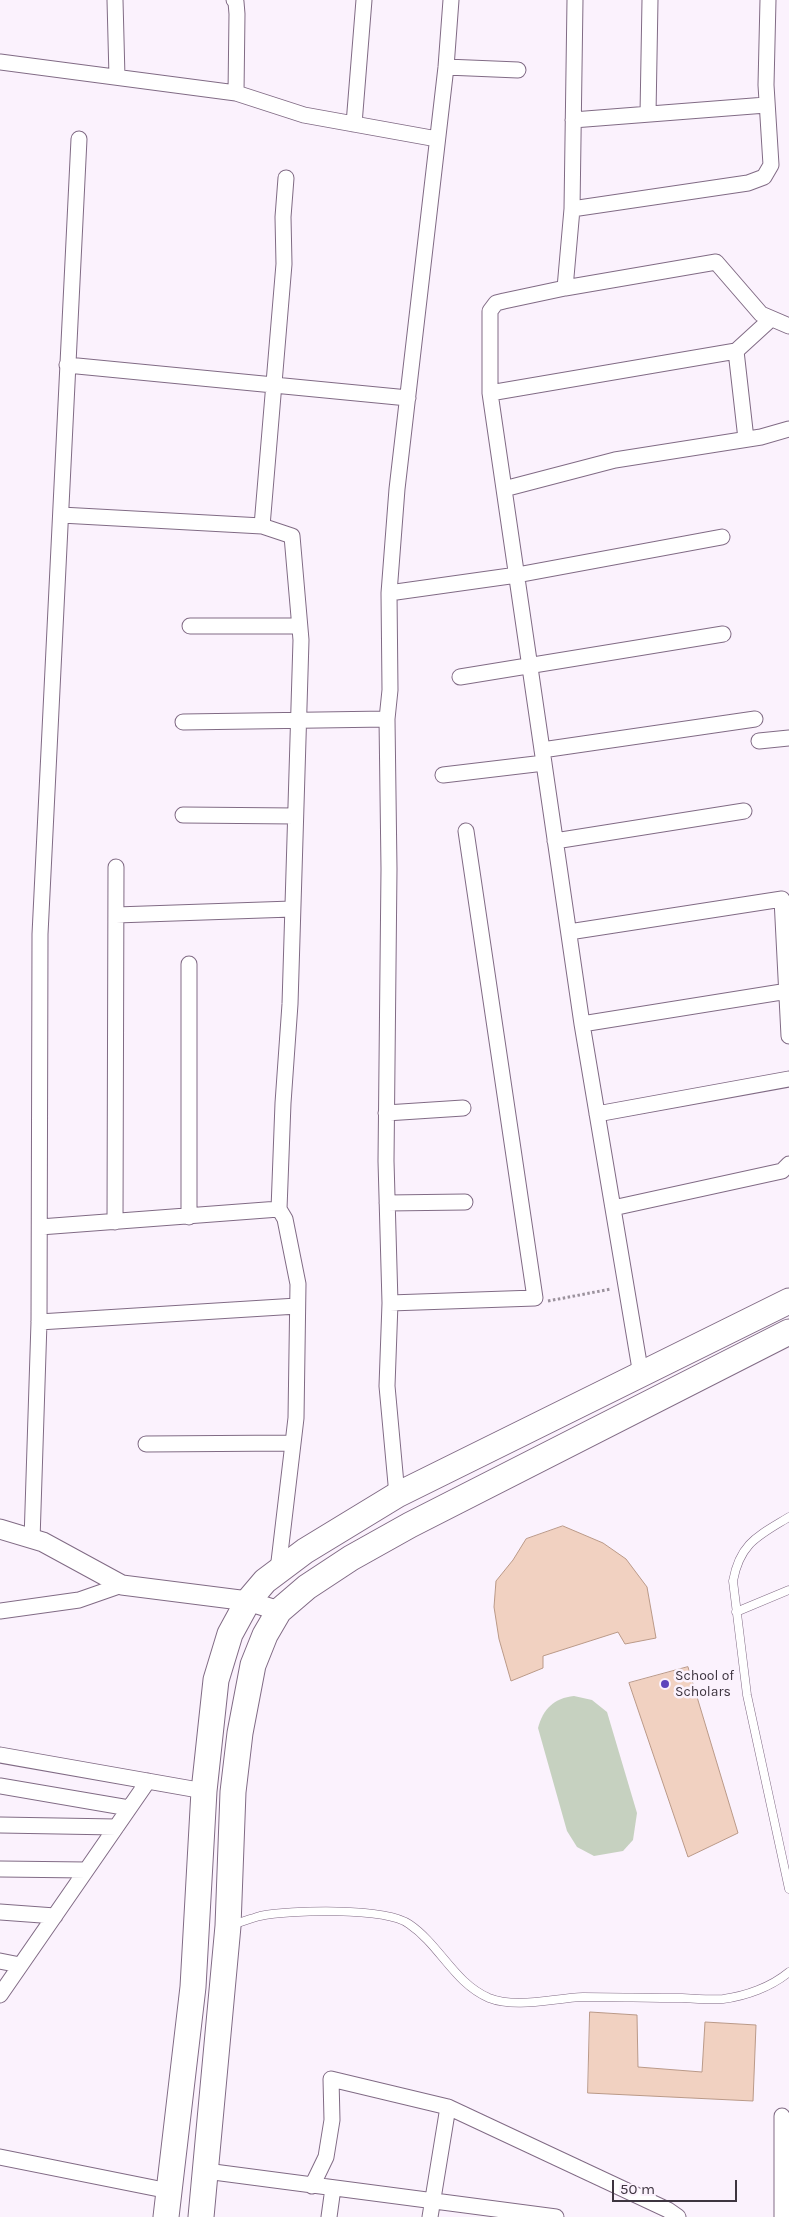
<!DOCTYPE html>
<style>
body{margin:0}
#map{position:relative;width:789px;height:2217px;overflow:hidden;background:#fbf2fd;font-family:Karla,sans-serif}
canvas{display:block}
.scale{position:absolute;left:612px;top:2180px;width:125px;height:22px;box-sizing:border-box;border:2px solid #3e3540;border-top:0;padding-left:6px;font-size:15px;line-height:18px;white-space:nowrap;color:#3e3540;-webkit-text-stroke:4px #fbf2fd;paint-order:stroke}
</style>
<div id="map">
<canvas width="789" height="2217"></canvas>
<div class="scale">50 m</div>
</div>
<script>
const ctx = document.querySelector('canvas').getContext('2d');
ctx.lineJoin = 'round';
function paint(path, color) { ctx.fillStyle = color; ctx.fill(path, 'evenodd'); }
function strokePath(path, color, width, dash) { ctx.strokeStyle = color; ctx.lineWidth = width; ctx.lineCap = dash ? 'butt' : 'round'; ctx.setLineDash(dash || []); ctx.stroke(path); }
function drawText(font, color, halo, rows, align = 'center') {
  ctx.font = font + ' Karla,sans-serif'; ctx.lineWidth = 5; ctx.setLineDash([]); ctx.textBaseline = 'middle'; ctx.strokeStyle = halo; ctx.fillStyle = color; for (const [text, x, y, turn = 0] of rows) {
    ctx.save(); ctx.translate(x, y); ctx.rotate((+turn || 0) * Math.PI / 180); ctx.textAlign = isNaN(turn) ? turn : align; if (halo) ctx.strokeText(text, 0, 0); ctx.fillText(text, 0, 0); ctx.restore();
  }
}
const green = new Path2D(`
 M 574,1696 L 592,1700 L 607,1712 L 637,1813 L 633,1840 L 623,1851 L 594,1856 L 577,1847 L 567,1831 L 538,1728 C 543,1709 554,1698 574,1696 Z`);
const building = new Path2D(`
 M 563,1526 L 603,1543 L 626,1559 L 647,1587 L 656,1638 L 625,1644 L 618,1632 L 543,1656 L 543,1668 L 511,1681 L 499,1639 L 494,1607 L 496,1581 L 513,1560 L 526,1539 Z
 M 688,1667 L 738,1833 L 688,1857 L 629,1683 Z
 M 590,2012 L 637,2015 L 638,2067 L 702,2072 L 705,2022 L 756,2025 L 753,2101 L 588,2093 Z`);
const path = new Path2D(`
 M 548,1301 L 611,1289`);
const service = new Path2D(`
 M 789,1517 C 758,1536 740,1543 733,1581 L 747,1695 L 789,1889
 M 736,1612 L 789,1590
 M 231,1925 C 241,1922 250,1919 260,1916 C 290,1910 385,1907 409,1924 C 440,1945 454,1983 489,1998 C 517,2009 554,1998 583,1997 C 616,1997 649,1998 682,1998 C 695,1999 710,2000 723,1999 C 746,1996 771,1987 789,1972`);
const minor = new Path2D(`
 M 115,0 L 117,77
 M 234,0 L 236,2 L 237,14 L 236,93
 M 575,0 L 572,209 L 565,288 L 504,301 L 496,303 L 490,311 L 490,393 L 582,1024 L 641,1375
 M 0,62 L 236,93 L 304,115 L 437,139
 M 446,67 L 518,70
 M 648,114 L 650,0
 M 573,120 L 766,105
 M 354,124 L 364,0
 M 572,209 L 748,183 L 764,177 L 771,165 L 766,85 L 768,0
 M 565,288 L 716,262 L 761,314 L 789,326
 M 736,351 L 746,439
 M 67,365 L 408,398
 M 490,393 L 736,351 L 771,319
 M 504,489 L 615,460 L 761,437 L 789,429
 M 61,515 L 262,526
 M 389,593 L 517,575 L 722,537
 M 190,626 L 299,626
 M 460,677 L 723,634
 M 183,722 L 387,719
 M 759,741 L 789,738
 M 542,750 L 755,719
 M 443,775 L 544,763
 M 183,815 L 295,816
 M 555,841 L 744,811
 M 116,915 L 292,909
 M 569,932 L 782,899 L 789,1036
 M 189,964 L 189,1217
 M 582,1024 L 788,991
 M 386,1113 L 463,1108
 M 597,1114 L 789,1079
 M 387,1203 L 465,1202
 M 613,1208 L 782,1171 L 789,1164
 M 279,1209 L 283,1103 L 290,1004 L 301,640 L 292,536 L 262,526 L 284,264 L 283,217 L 286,178
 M 115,1222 L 116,867
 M 40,1227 L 279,1209 L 285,1219 L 298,1284 L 296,1418 L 278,1570
 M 390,1303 L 535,1298 L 466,831
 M 39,1322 L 297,1306
 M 146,1444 L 292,1443
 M 397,1495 L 387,1386 L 390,1303 L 386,1161 L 389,869 L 387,719 L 390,690 L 389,593 L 397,489 L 446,67 L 451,0
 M 32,1540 L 39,1322 L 40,934 L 79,139
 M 0,1611 L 79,1600 L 122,1585
 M 0,1755 L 204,1791
 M 0,1786 L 129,1808
 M 0,1825 L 116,1827
 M 0,1869 L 86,1870
 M 0,1912 L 55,1916
 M 0,1961 L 20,1965
 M 0,1995 L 148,1781
 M 0,2157 L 169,2191
 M 206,2171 L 556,2217
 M 312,2186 L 326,2157 L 332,2120 L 331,2079 L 448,2107 L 668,2210 L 678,2217
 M 329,2217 L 333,2188
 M 430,2217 L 448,2107
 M 782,2217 L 782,2116`);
const tertiary = new Path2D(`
 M 0,1529 L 43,1542 L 122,1585 L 248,1601 L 279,1611`);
const trunk = new Path2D(`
 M 166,2217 L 193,1987 L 204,1791 L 216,1680 L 230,1634 L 248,1601 L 265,1581 L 305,1551 L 397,1495 L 789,1301
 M 201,2217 L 228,1926 L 233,1792 L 240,1733 L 253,1665 L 265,1635 L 279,1611 L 307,1587 L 351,1558 L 410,1525 L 789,1332`);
const markers = [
 [665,1684,5,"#5d44bc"]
];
const poiNames = [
 ["School of",675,1676],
 ["Scholars",675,1692]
];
paint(green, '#c6d1c0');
paint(building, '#f1d1c1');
strokePath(building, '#ba9988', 1);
strokePath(service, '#816b85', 9);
strokePath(minor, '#816b85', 17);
strokePath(tertiary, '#816b85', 21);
strokePath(trunk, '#816b85', 27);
strokePath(path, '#9b929d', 3, [2.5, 2.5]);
strokePath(service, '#fff', 8);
strokePath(minor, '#fff', 15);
strokePath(tertiary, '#fff', 19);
strokePath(trunk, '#fff', 25);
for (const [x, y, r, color] of markers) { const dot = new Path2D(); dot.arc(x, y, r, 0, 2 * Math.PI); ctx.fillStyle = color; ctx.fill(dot); strokePath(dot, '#fbf2fd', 2); }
drawText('14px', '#3e3540', '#fbf2fd', poiNames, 'left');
</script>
